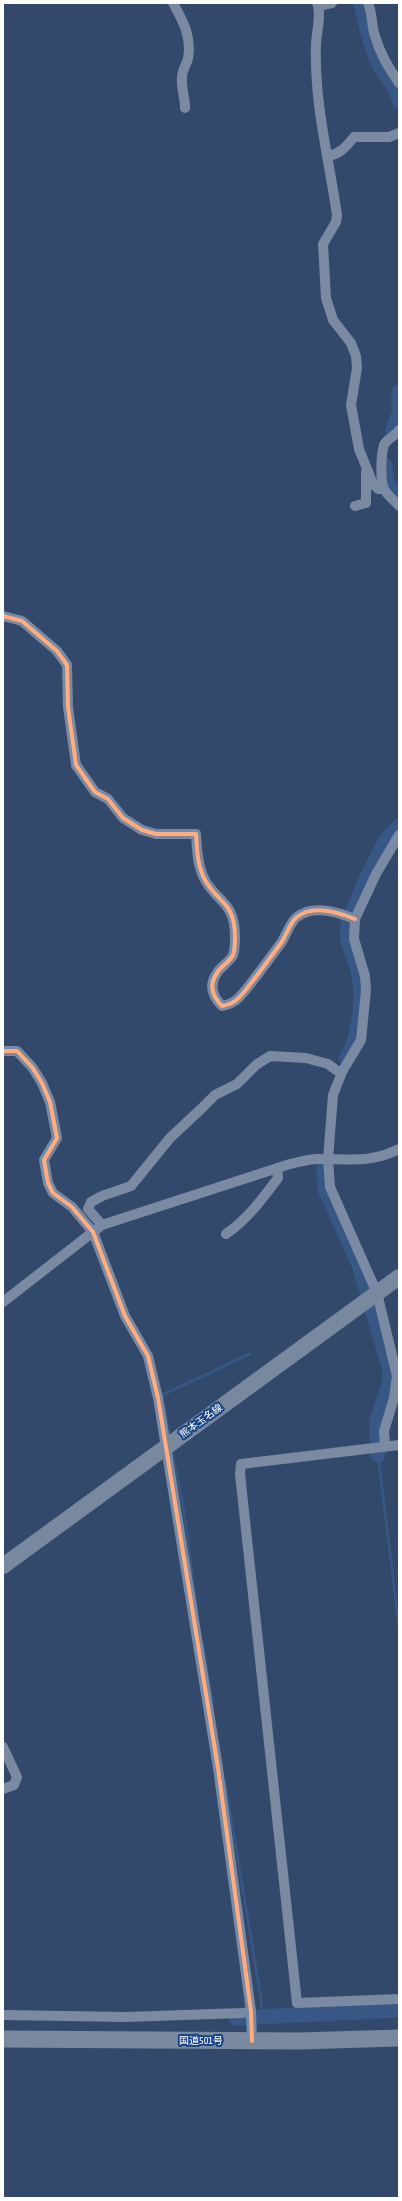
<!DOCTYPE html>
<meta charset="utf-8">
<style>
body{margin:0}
#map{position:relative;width:402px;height:2201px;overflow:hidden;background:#33496c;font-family:"Asap Condensed",sans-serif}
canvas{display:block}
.frame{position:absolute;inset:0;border:4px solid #fff;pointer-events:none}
</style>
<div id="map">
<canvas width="402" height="2201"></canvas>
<div class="frame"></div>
</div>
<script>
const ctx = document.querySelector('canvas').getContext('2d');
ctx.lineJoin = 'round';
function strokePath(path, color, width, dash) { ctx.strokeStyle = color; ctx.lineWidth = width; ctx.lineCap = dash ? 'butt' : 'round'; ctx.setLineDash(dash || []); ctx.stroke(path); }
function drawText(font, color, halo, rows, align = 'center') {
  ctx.font = font + ' "Asap Condensed","Noto Sans JP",sans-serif'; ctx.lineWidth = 4; ctx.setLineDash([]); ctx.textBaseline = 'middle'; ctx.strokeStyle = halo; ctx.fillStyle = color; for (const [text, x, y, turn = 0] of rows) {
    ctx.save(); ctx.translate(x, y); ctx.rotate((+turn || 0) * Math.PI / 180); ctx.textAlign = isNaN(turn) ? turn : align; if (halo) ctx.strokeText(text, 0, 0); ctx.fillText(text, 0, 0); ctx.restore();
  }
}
const stream = new Path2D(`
 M 163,1398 L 162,1395 L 250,1354
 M 164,1405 L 170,1437
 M 172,1450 L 184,1511 L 198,1617
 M 378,1455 L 399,1627
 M 203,1643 L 212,1701
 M 225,1781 L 261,1999 L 262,2017`);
const river = new Path2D(`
 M 361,3 C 365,22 369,42 377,60 C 383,74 397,86 399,101
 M 393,430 L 399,412 L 399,392
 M 385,465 L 387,483 L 399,500
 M 346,1059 C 360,1037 364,996 358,970 C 355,957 347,946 347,932 C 347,919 378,852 387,840 C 390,835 395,831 399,826
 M 324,1168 L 325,1189 L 359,1265 L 390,1370 L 390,1380 L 377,1422 L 378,1455
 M 236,2018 L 399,2010`);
const minor = new Path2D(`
 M 173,3 C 183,21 192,37 188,59 C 186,65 182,71 182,77 C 181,88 185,97 185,108
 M 317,3 C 322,14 316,34 316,45 C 314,103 329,159 337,215 L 336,222 L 323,244 L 326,298 L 333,320 L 351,343 L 356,356 L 357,368 L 351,405 L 359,449 L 373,484 L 378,489 L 384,489
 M 368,3 C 373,14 371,25 375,36 C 380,54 389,68 399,83
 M 318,6 L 332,3
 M 329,156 C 341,153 346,147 354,137 L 389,137 L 399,133
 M 399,430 C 395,437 387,438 384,445 C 381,454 380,481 384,489 C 387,495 395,501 399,506
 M 355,506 L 366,503 L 366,472
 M 3,616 L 22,621 L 57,651 L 67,665 L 68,707 L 76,765 L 95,792 L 108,799 L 123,818 L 142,830 L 156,834 L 196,834 C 197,848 197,863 203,876 C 215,903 235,899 235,937 C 235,942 235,950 233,955 C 229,963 221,966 217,973 C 208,986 213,997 222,1006 C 235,1004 240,997 248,987 C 259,973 270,958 281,943 C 286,936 290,922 297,917 C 313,904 338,912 355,919
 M 3,1051 L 17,1051 L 32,1067 L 42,1083 L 50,1102 L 57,1138 L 44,1160 L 48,1183 L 53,1193 L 72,1207 L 93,1232 L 125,1316 L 148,1356 L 158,1398 L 218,1768 L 251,2011 L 252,2041
 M 102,1225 L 88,1209 L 91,1202 L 102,1196 L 131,1186 L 170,1138 L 201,1109 L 215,1095 L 237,1084 L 256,1065 L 270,1056 L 306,1058 L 328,1064 L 336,1070 L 342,1072
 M 226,1234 C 248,1219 262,1199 278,1178 L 277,1168
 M 3,1302 L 102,1225 L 290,1164 C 300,1162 311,1158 320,1159 C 350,1159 372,1163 399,1149
 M 399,1445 L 241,1464 L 240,1474 L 297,2003 L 399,1999
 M 385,1446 L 384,1431 L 394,1398 L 397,1376 L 377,1293 L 330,1187 L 328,1159 L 333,1095 L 342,1072 L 361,1040 L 366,990 L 365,976 L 354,939 L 355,919 L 376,874 L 399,835
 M 3,1747 L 17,1777 L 14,1785 L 3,1789
 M 3,2015 L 126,2017 L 243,2013 L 251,2011`);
const primary = new Path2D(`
 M 3,1566 L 399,1277`);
const trunk = new Path2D(`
 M 3,2039 L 299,2041 L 399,2038`);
const cycleway = new Path2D(`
 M 3,616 L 22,621 L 57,651 L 67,665 L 68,707 L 76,765 L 95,792 L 108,799 L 123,818 L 142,830 L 156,834 L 196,834 C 197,848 197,863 203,876 C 215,903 235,899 235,937 C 235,942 235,950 233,955 C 229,963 221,966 217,973 C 208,986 213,997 222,1006 C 235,1004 240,997 248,987 C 259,973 270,958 281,943 C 286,936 290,922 297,917 C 313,904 338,912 355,919
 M 3,1051 L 17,1051 L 32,1067 L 42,1083 L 50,1102 L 57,1138 L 44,1160 L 48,1183 L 53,1193 L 72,1207 L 93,1232 L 125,1316 L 148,1356 L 158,1398 L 218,1768 L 251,2011 L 252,2041`);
const streetNames = [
 ["熊本玉名線",201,1421,-36],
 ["国道501号",201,2041]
];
strokePath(stream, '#395785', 2.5);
strokePath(river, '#395785', 15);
strokePath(minor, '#798aa2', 10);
strokePath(primary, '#78889f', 16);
strokePath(trunk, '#7989a0', 17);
strokePath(cycleway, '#ffac80', 4);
drawText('10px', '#fff', '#1b4484', streetNames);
</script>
